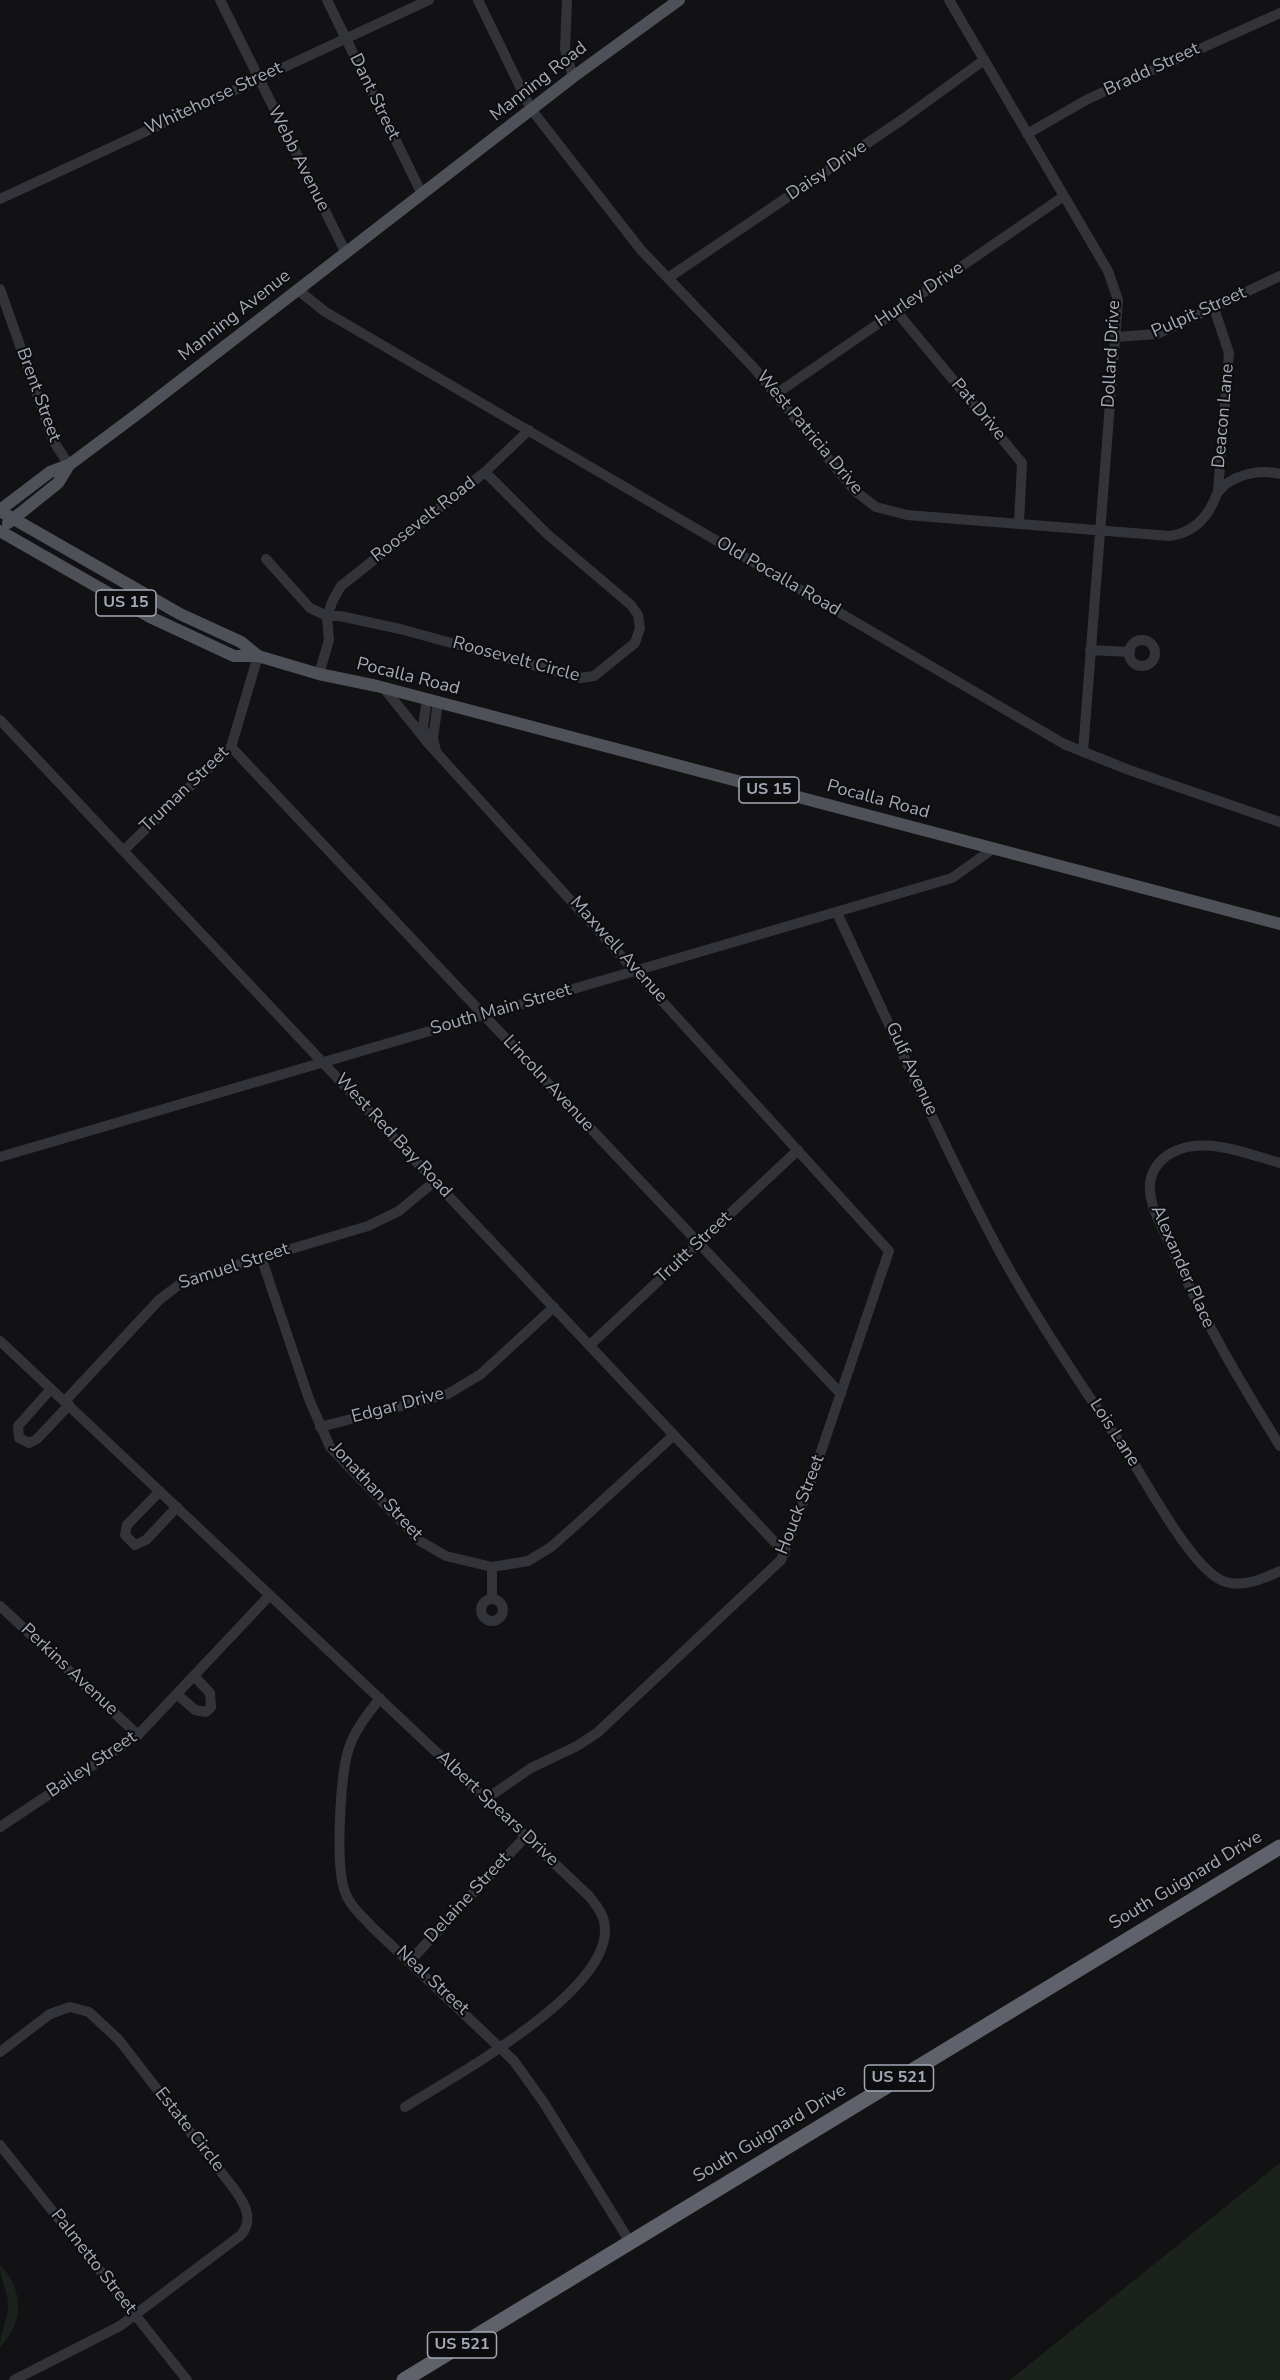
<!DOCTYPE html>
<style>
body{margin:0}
canvas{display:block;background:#121214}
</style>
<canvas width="1280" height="2380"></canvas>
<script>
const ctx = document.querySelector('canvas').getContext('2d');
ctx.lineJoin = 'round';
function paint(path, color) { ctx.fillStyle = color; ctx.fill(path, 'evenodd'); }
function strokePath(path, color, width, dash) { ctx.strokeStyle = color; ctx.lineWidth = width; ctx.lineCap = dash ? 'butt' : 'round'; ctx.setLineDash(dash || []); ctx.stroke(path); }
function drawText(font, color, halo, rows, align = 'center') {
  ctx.font = font + ' "Nunito Sans",sans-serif'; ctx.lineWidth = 4.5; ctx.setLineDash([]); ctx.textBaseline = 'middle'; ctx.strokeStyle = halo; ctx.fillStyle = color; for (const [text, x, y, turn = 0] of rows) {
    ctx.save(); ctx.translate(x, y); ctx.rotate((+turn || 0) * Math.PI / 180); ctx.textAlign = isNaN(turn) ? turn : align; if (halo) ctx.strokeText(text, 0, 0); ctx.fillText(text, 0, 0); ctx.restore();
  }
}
const green = new Path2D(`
 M 1280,2163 L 1280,2380 L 1010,2380 Z
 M 0,2265 C 24,2289 24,2323 0,2347 C 0,2331 8,2321 8,2306 C 8,2290 0,2281 0,2265 Z`);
const minor = new Path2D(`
 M 220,0 L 346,253
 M 327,0 L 422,194
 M 478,0 L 531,109 L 641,250 L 754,368 L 855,491 L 876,507 L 907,515 L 1170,536 C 1190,533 1204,522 1213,503 C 1215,499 1216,494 1219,491 C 1233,474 1260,469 1280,474
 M 567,0 L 565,49 L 573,77
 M 949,0 L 1108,271 L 1118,300 L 1083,752
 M 1027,134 L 1088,99 L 1280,13
 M 0,199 L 429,0
 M 668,278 L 903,119 L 984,60
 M 0,289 L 54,442 L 69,465
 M 298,290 L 324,311 L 1064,744 L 1129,770 L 1280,822
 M 1214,308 L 1229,353 L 1218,491
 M 896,311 L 1022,463 L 1019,522
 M 1116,337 L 1157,334 L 1280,276
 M 776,394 L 1064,196
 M 485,472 L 546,533 L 631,605 L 638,615 L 640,628 L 635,643 L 594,676 L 580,678 L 400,629 L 340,616 L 327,616 L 333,600 L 341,586 L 485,472 L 529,430
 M 266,559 L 310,608 L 327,616 L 329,640 L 319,674
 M1129 653a13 13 0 1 1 26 0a13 13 0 1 1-26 0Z
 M 1090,650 L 1130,652
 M 383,687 L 424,738
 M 427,699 L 423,726 L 426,741 L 889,1251 L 810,1484 L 781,1560 L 597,1733 L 577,1746 L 531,1768 L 486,1799
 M 0,720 L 785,1553
 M 231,747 L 841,1394
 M 436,751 L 433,738 L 438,702
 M 124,850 L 231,747 L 258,656
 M 837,913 C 886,1016 932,1122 985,1224 C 1028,1309 1084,1388 1136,1467 C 1154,1496 1191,1563 1219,1579 C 1238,1590 1263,1579 1280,1571
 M 0,1157 L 952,878 L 994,848
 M 1280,1163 C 1250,1155 1209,1137 1178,1150 C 1164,1155 1152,1167 1150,1183 C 1148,1206 1163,1227 1171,1247 C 1203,1319 1239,1380 1280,1446
 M 261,1257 L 309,1399 L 330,1447 L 420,1541 L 446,1556 L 492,1567 L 528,1561 L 551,1547 L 577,1524 L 674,1435
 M 0,1341 L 589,1896 C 597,1906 605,1916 605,1929 C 607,1994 454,2076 405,2107
 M 590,1345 L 798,1150
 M 51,1389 L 18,1426 L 19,1438 L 29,1443 L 37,1439 L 69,1405
 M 65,1401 L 159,1300 L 184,1281 L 368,1226 L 399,1211 L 435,1181
 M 320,1427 L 448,1394 L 481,1374 L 554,1307
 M 160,1491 L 127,1525 L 125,1535 L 135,1545 L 146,1540 L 177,1507
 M 492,1567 L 492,1598
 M481 1610a11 11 0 1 1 22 0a11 11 0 1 1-22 0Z
 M 0,1606 L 138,1735
 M 178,1695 L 195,1710 L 206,1712 L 211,1707 L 210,1693 L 195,1677
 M 380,1698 C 369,1713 356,1728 350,1745 C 340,1771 335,1865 345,1892 C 350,1906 363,1917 373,1928 L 514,2061 L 544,2103 L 630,2242
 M 0,1827 L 138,1735 L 270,1595
 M 410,1961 L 526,1836
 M 0,2052 L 50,2014 L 70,2007 L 89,2012 L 119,2040 L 235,2190 C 245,2204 254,2220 241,2235 L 120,2326 L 14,2380
 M 0,2145 L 187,2380`);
const major = new Path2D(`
 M 0,510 L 50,472 L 69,465 L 136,415 L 573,77 L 679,0
 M 0,511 L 180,614 L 241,642 L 258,656
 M 8,523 L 58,483 L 69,465
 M 0,531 L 150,617 L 234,656 L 258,656 L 319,674 L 377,686 L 1280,924`);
const highway = new Path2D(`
 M 404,2380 L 1280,1847`);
const shields = [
 [126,603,60],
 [769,790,60],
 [899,2078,69],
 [462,2345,69]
];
const shieldNames = [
 ["US 15",126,603],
 ["US 15",769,790],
 ["US 521",899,2078],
 ["US 521",462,2345]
];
const streetNames = [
 ["Bradd Street",1152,70,-25],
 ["Manning Road",539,82,-38],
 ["Dant Street",374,97,64],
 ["Whitehorse Street",214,99,-25],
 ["Webb Avenue",298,159,63],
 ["Daisy Drive",827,171,-34],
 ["Hurley Drive",920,295,-34],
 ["Pulpit Street",1199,313,-24],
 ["Manning Avenue",235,316,-38],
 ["Dollard Drive",1112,354,-87],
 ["Brent Street",38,395,70],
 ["Pat Drive",978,410,50],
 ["Deacon Lane",1224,416,-85],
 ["West Patricia Drive",809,433,50],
 ["Roosevelt Road",424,520,-38],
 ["Old Pocalla Road",778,577,30],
 ["Roosevelt Circle",516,660,15],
 ["Pocalla Road",408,677,14],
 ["Truman Street",185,790,-44],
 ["Pocalla Road",878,800,15],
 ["Maxwell Avenue",618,950,48],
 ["South Main Street",501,1010,-16],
 ["Gulf Avenue",911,1069,65],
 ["Lincoln Avenue",548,1084,47],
 ["West Red Bay Road",393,1136,47],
 ["Truitt Street",694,1248,-43],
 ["Samuel Street",234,1267,-18],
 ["Alexander Place",1182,1267,66],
 ["Edgar Drive",398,1406,-15],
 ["Lois Lane",1114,1433,57],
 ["Jonathan Street",376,1492,47],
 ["Houck Street",801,1505,-69],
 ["Perkins Avenue",69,1670,43],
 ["Bailey Street",92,1765,-34],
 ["Albert Spears Drive",497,1809,43],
 ["South Guignard Drive",1186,1881,-31],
 ["Delaine Street",468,1898,-47],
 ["Neal Street",432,1981,43],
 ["Estate Circle",189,2130,52],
 ["South Guignard Drive",770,2134,-31],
 ["Palmetto Street",93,2262,52]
];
paint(green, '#1a221b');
strokePath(minor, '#333439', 10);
strokePath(major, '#4f5159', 12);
strokePath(highway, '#5f626b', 15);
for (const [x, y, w] of shields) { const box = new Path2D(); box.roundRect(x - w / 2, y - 13, w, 26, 4.5); ctx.fillStyle = '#0d0d0f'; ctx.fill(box); strokePath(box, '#a3a9b6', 1.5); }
drawText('bold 16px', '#a3a9b6', null, shieldNames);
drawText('18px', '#a3a9b6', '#0d0d0f', streetNames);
</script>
